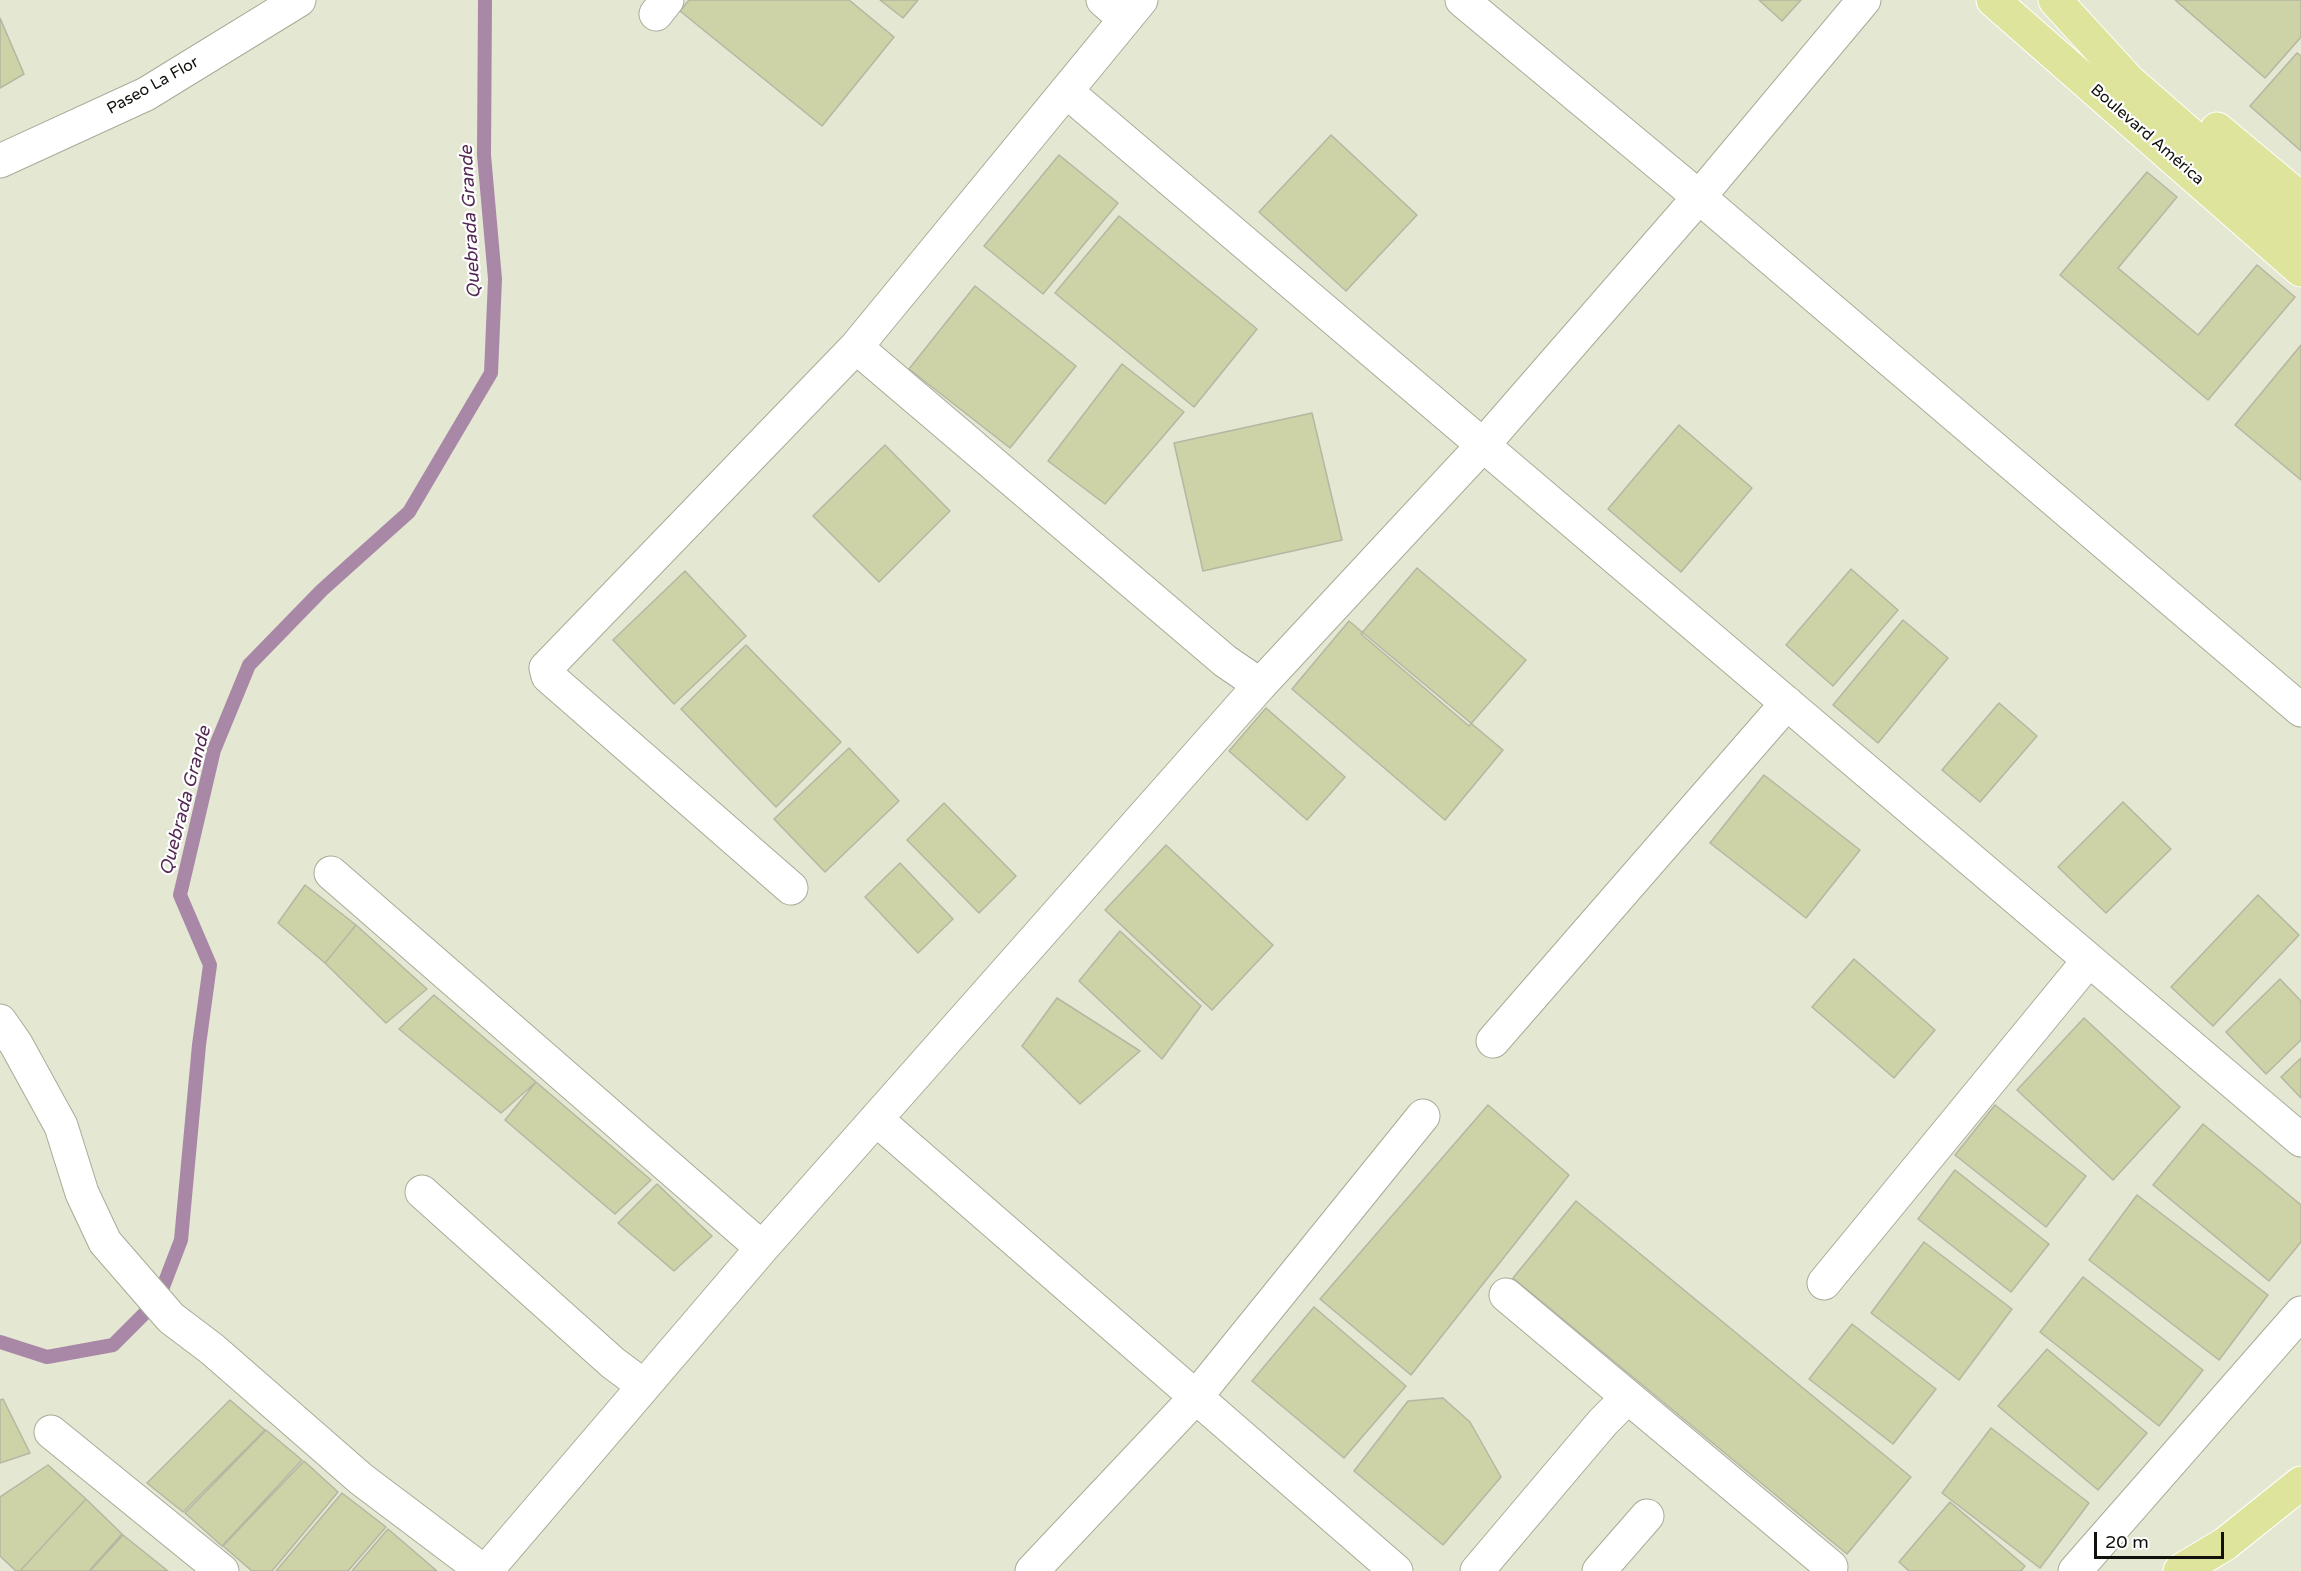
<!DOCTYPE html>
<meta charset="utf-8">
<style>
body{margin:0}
#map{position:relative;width:2301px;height:1571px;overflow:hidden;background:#e4e7d2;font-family:"Varela Round",sans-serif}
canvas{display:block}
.scale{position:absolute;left:2094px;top:1532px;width:130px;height:27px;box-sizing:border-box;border:3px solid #11120b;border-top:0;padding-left:8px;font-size:18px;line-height:21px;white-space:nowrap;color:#11120b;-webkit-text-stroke:4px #fff;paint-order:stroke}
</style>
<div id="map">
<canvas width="2301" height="1571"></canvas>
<div class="scale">20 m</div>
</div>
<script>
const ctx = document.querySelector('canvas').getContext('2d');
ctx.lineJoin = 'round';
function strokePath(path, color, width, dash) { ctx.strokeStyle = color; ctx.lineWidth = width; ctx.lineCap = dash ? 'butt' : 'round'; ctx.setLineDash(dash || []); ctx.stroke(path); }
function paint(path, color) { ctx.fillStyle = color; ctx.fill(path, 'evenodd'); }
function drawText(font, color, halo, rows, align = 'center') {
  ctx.font = font + ' "Varela Round",sans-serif'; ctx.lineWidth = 4.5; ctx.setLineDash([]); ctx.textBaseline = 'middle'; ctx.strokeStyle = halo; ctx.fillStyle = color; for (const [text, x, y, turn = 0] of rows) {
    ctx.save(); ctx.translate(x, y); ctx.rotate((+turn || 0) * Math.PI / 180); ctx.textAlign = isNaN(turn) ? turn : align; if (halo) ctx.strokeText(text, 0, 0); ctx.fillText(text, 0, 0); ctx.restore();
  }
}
const stream = new Path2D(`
 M 0,1342 L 47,1357 L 113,1345 L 158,1300 L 181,1240 L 199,1045 L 210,965 L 180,895 L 214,750 L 249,665 L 322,590 L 409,512 L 491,373 L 495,279 L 484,155 L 485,0`);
const building = new Path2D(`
 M 689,0 L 849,0 L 894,37 L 822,126 L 680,11 Z
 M 880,0 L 918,0 L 903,18 Z
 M 1759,0 L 1801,0 L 1782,21 Z
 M 2175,0 L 2301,0 L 2301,37 L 2265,78 Z
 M 0,18 L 24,74 L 0,88 Z
 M 2297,53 L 2301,56 L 2301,151 L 2250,106 Z
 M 1331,135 L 1417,215 L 1346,291 L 1259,212 Z
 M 1059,155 L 1118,203 L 1043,294 L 984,246 Z
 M 2147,172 L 2177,197 L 2118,268 L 2198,335 L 2257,265 L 2295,297 L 2208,400 L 2060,275 Z
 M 1119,216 L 1257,329 L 1194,407 L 1055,293 Z
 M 975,286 L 1076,366 L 1010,448 L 909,369 Z
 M 2301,345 L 2301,480 L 2235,425 Z
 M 1122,364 L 1184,412 L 1105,504 L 1048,461 Z
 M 1312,413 L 1342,540 L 1203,571 L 1174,443 Z
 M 1679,425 L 1752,488 L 1681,572 L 1608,509 Z
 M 885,445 L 950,511 L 879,582 L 813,516 Z
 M 1417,568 L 1526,660 L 1469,726 L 1361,634 Z
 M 1851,569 L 1898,610 L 1833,686 L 1786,645 Z
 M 685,571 L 746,636 L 674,704 L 613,640 Z
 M 1903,620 L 1948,658 L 1878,743 L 1833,705 Z
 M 1349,621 L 1503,750 L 1445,820 L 1292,689 Z
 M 746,645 L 841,742 L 776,807 L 681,709 Z
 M 1999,703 L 2037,736 L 1980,802 L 1942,770 Z
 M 1266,708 L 1345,777 L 1307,820 L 1229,751 Z
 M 849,748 L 899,801 L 825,872 L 774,819 Z
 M 1764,775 L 1860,850 L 1806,918 L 1710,843 Z
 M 2123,802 L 2171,849 L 2106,913 L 2058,867 Z
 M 944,803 L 1016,876 L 979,913 L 907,840 Z
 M 1166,845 L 1273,945 L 1212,1010 L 1105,910 Z
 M 900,863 L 953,919 L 918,953 L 865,897 Z
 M 305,885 L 356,925 L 325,963 L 278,923 Z
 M 2258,895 L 2299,935 L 2213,1026 L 2171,987 Z
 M 356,925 L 427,989 L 386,1023 L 325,963 Z
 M 1120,931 L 1201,1006 L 1162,1059 L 1079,981 Z
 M 1854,959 L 1935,1030 L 1894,1078 L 1812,1007 Z
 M 2280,979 L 2301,1001 L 2301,1040 L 2266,1074 L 2226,1032 Z
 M 434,995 L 536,1082 L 501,1113 L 399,1029 Z
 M 1057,998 L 1140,1051 L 1080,1104 L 1022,1046 Z
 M 2084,1018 L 2180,1107 L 2113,1180 L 2017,1090 Z
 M 2301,1058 L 2301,1098 L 2281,1077 Z
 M 536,1082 L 651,1180 L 615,1214 L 505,1120 Z
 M 1488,1105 L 1569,1175 L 1411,1375 L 1320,1299 Z
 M 1995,1105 L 2086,1176 L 2046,1227 L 1955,1155 Z
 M 2203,1124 L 2301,1205 L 2301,1242 L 2269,1281 L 2153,1185 Z
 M 1955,1170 L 2049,1244 L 2011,1292 L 1918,1219 Z
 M 657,1184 L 712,1236 L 674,1271 L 618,1223 Z
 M 2137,1195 L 2268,1295 L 2219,1360 L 2089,1260 Z
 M 1576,1201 L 1911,1477 L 1847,1554 L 1513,1278 Z
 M 1924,1242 L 2012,1309 L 1959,1380 L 1871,1313 Z
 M 2083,1277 L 2203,1370 L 2159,1426 L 2040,1332 Z
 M 1314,1307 L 1406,1386 L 1344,1458 L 1252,1381 Z
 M 1852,1324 L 1936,1389 L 1893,1444 L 1809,1379 Z
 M 2047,1349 L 2147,1433 L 2098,1490 L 1998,1406 Z
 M 1443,1398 L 1470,1422 L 1501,1477 L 1443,1545 L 1354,1471 L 1408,1401 Z
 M 3,1399 L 30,1453 L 0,1463 L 0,1400 Z
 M 230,1400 L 265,1430 L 183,1512 L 147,1483 Z
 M 1991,1428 L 2089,1503 L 2040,1568 L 1942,1493 Z
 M 266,1430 L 302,1460 L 222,1546 L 185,1513 Z
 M 304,1461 L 338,1492 L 272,1571 L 252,1571 L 223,1546 Z
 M 48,1465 L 86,1499 L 20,1571 L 16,1571 L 0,1556 L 0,1497 Z
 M 342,1493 L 386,1527 L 348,1571 L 276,1571 Z
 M 86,1499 L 122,1534 L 89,1571 L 20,1571 Z
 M 1950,1502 L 2025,1566 L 2021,1571 L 1909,1571 L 1899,1562 Z
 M 388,1529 L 437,1571 L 352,1571 Z
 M 123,1535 L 168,1571 L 90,1571 Z`);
const minor = new Path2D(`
 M 1103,0 L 1125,19
 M 1462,0 L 1699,197 L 2301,710
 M 656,14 L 667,0
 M 1066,91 L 2301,1140
 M 0,161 L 146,94 L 299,0
 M 856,347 L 1225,661 L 1260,685
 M 331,873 L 762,1248
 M 791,888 L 548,676 L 546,668 L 856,347 L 1141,0
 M 0,1021 L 16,1044 L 61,1126 L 82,1193 L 105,1242 L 171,1318 L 212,1349 L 361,1479 L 483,1571
 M 1493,1041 L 1787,703
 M 876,1119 L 1396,1571
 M 422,1192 L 613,1363 L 644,1386
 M 1824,1283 L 2089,960
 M 1506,1295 L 1831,1567
 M 51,1432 L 222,1571
 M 486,1571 L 762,1248 L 1260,685 L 1483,445 L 1699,197 L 1864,0
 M 1032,1571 L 1195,1398 L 1423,1116
 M 1477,1571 L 1603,1422 L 1628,1397
 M 1599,1571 L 1647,1516
 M 2075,1571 L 2301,1313`);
const major = new Path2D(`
 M 1993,0 L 2301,270
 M 2055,0 L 2129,81 L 2301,231
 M 2217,129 L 2301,199
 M 2180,1571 L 2225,1544 L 2301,1483`);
const streetNames = [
 ["Paseo La Flor",153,86,-29],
 ["Boulevard América",2147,135,41]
];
const waterNames = [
 ["Quebrada Grande",471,222,-93],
 ["Quebrada Grande",186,801,-75]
];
strokePath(stream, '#a988a7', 14);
paint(building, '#ced2a7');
strokePath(building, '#b5b7a3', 1.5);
strokePath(minor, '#a8ab97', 35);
strokePath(major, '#fff', 35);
strokePath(minor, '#fff', 33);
strokePath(major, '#dfe49c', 33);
drawText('16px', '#11120b', '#fff', streetNames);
drawText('italic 18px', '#542852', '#fff', waterNames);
</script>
